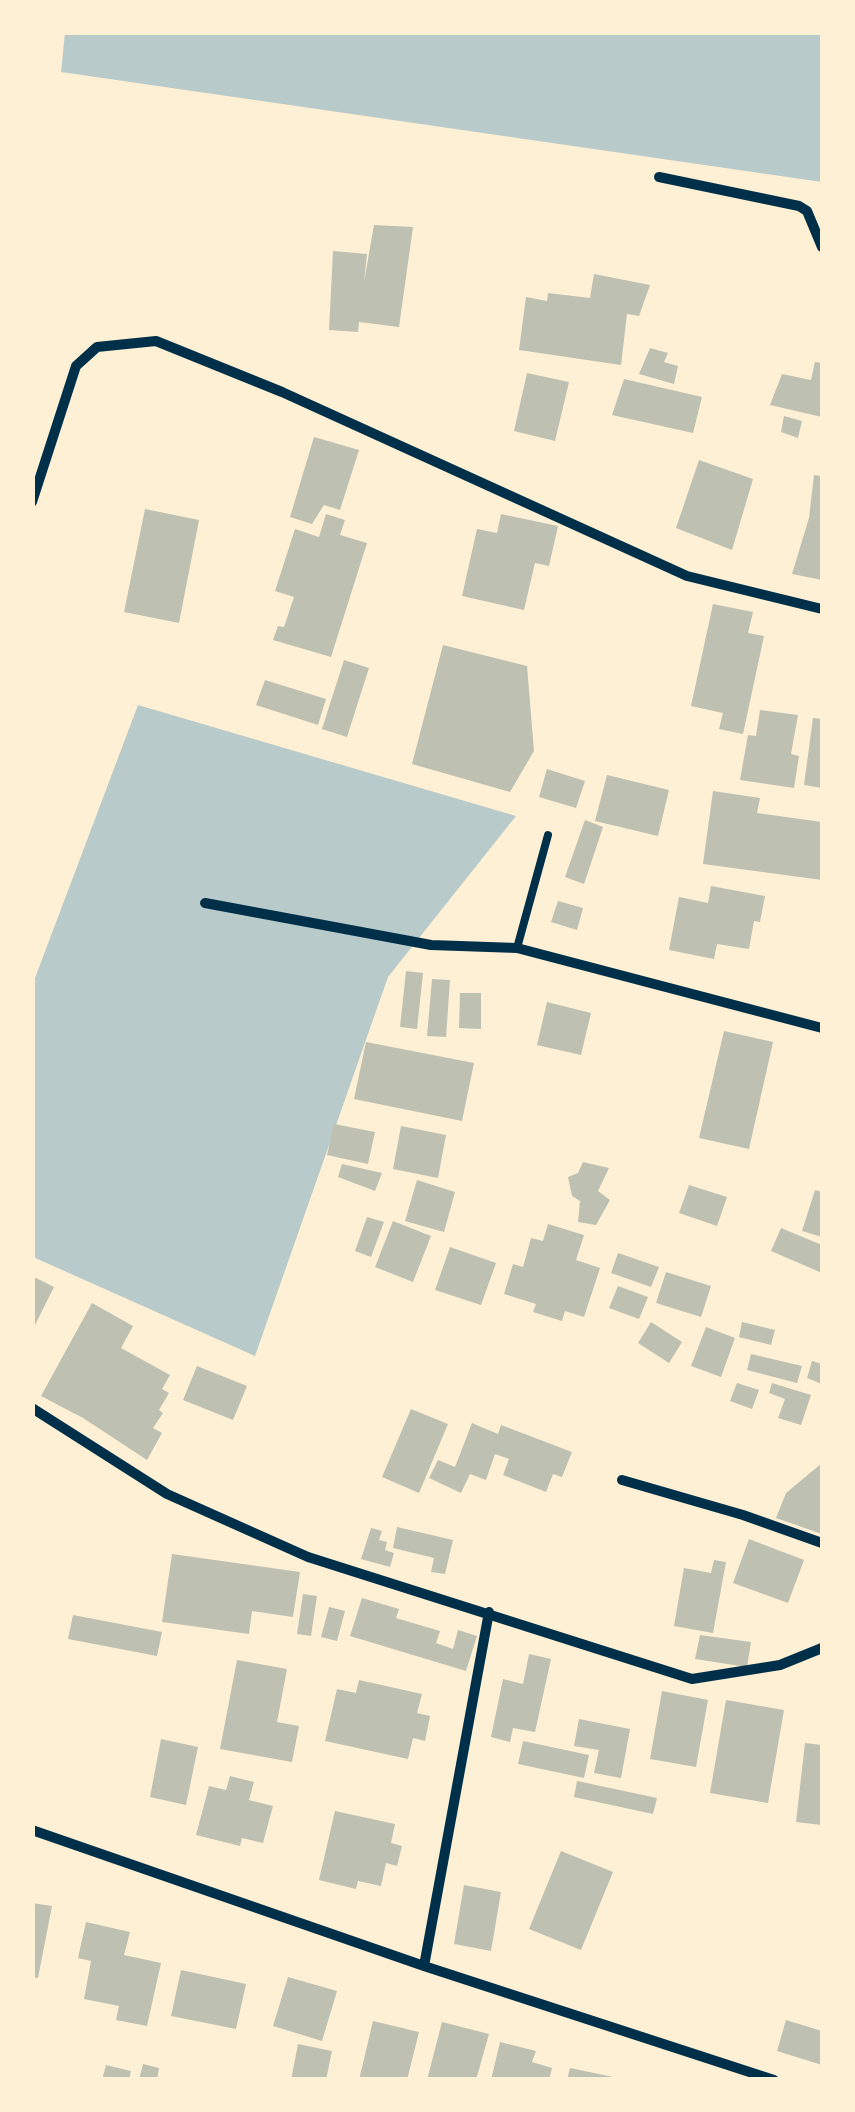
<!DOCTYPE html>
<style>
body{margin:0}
#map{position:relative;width:855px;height:2112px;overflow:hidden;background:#fdf0d5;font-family:"Titillium Web",sans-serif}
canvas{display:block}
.frame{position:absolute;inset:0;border:35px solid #fdf0d5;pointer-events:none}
</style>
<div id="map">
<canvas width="855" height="2112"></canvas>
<div class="frame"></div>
</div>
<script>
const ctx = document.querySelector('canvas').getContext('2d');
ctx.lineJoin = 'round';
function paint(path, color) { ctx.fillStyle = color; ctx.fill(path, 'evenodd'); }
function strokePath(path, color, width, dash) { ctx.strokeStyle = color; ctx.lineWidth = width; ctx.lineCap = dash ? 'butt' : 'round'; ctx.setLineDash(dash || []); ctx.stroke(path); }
const green = new Path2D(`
 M 65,33 L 822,33 L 822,182 L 61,72 Z
 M 138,705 L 516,816 L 388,977 L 255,1356 L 33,1257 L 32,986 Z`);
const building = new Path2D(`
 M 374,225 L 413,227 L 399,327 L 359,322 L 358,332 L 329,330 L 333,251 L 367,254 L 364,282 Z
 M 594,274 L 650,285 L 639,316 L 627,314 L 621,365 L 519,350 L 526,297 L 547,301 L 548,293 L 590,298 Z
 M 650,348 L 668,353 L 664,362 L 678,366 L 674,384 L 639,374 Z
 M 815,362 L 822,363 L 822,417 L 770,405 L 782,374 L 811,380 Z
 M 527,373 L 569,382 L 555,441 L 514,431 Z
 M 624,379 L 702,397 L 693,433 L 612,415 Z
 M 784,416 L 802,421 L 798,438 L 781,432 Z
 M 314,437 L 359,450 L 340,510 L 324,505 L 312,524 L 290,517 Z
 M 699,460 L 753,479 L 732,550 L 676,528 Z
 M 814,475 L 822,476 L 822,580 L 792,574 L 809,518 Z
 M 145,509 L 199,520 L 179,623 L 124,612 Z
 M 326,514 L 345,520 L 340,535 L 367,543 L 331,657 L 273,640 L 278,626 L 284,627 L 294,597 L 275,591 L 295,529 L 319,537 Z
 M 501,514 L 558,526 L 549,566 L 535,563 L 524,610 L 462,596 L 477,529 L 497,533 Z
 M 713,604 L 753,612 L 748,633 L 764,636 L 743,734 L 719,729 L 723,713 L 691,706 Z
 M 443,645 L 527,666 L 534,751 L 510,792 L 412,764 Z
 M 344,660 L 369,668 L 347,737 L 322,729 Z
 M 265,680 L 326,699 L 318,725 L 256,705 Z
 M 760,710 L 798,715 L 791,754 L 799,756 L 794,788 L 740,780 L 748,735 L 756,736 Z
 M 813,718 L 822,719 L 822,788 L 804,785 Z
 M 547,769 L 585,781 L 576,808 L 539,797 Z
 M 607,775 L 669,790 L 658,836 L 595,821 Z
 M 713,791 L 760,798 L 757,813 L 822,822 L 822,880 L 703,864 Z
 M 585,820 L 603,827 L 584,884 L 565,877 Z
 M 711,886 L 765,896 L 760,922 L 754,921 L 749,949 L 717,944 L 714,959 L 669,950 L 679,897 L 708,903 Z
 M 558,901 L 583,908 L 577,930 L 551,922 Z
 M 406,971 L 423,973 L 417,1029 L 400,1027 Z
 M 432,979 L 450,980 L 446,1037 L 427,1036 Z
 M 460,993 L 481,993 L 481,1029 L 459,1028 Z
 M 547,1002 L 591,1013 L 581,1055 L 537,1045 Z
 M 724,1031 L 773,1042 L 749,1149 L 699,1138 Z
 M 366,1042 L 474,1063 L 462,1121 L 354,1099 Z
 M 334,1124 L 375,1132 L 368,1164 L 327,1155 Z
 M 401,1126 L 446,1135 L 438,1178 L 393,1169 Z
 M 583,1162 L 609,1168 L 598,1191 L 610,1200 L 596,1225 L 578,1222 L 580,1201 L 572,1196 L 568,1177 L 578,1173 Z
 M 342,1164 L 382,1173 L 375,1191 L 338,1177 Z
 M 417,1180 L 455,1192 L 444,1232 L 405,1221 Z
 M 689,1185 L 727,1197 L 717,1226 L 679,1213 Z
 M 815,1190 L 822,1192 L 822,1237 L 802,1231 Z
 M 367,1217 L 384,1222 L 371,1257 L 355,1251 Z
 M 393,1221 L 431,1236 L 413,1282 L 375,1267 Z
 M 548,1224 L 584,1235 L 576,1260 L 600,1268 L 584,1317 L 565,1311 L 562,1321 L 533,1312 L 536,1304 L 504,1294 L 513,1264 L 523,1267 L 531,1238 L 543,1241 Z
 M 781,1228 L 822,1245 L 822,1273 L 771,1251 Z
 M 450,1247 L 496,1263 L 481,1305 L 435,1290 Z
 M 618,1253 L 659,1267 L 651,1287 L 611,1273 Z
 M 666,1272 L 711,1286 L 701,1317 L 656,1303 Z
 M 32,1276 L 54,1287 L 32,1331 Z
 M 618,1286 L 648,1297 L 639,1319 L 609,1308 Z
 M 92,1303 L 133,1326 L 121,1348 L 170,1375 L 162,1389 L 169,1393 L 159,1410 L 163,1413 L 153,1428 L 162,1433 L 147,1460 L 83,1418 L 41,1396 Z
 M 651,1322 L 682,1342 L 669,1363 L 638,1343 Z
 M 742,1322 L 775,1330 L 771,1345 L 739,1337 Z
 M 706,1327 L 735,1338 L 721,1377 L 691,1366 Z
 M 751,1354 L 802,1366 L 797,1383 L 747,1370 Z
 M 812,1361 L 822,1364 L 822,1384 L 807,1378 Z
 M 197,1366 L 247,1386 L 233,1420 L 183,1400 Z
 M 737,1383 L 759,1390 L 752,1409 L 730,1401 Z
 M 772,1383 L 811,1395 L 801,1425 L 778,1418 L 785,1399 L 769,1393 Z
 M 411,1409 L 448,1424 L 419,1493 L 382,1477 Z
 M 472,1423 L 498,1434 L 501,1425 L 572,1452 L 562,1477 L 553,1474 L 546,1492 L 503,1475 L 509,1459 L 495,1454 L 486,1480 L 470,1474 L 461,1493 L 429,1478 L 438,1460 L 455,1467 Z
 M 822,1463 L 822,1534 L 776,1518 L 786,1493 Z
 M 397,1527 L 453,1540 L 445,1574 L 431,1572 L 434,1558 L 393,1548 Z
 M 371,1528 L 382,1531 L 379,1540 L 387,1542 L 385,1550 L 394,1553 L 390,1567 L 361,1559 Z
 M 749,1539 L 804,1560 L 788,1603 L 733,1583 Z
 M 172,1554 L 300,1572 L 293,1617 L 252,1611 L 249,1634 L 162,1622 Z
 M 714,1560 L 726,1562 L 713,1633 L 674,1626 L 684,1568 L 711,1573 Z
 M 303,1594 L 317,1596 L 311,1636 L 297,1634 Z
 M 362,1598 L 399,1609 L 396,1618 L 440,1631 L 436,1643 L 453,1649 L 458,1630 L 477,1636 L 466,1671 L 350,1636 Z
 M 329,1607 L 345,1611 L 337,1641 L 321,1637 Z
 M 73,1615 L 162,1632 L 157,1656 L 68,1639 Z
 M 700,1635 L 751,1642 L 747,1667 L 695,1659 Z
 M 529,1654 L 551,1659 L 535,1732 L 513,1728 L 510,1742 L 491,1737 L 503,1679 L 523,1684 Z
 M 237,1660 L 287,1669 L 277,1722 L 299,1726 L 292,1762 L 220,1749 Z
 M 359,1680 L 422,1694 L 417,1713 L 430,1716 L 425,1741 L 413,1738 L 408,1759 L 325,1741 L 337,1689 L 356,1693 Z
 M 662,1691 L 708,1700 L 696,1767 L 650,1759 Z
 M 726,1700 L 784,1710 L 768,1803 L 710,1793 Z
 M 579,1719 L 630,1729 L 621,1778 L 594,1773 L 599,1750 L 574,1746 Z
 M 161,1739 L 198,1747 L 186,1805 L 150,1797 Z
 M 523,1741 L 589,1755 L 584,1778 L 518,1764 Z
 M 805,1743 L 822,1745 L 822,1825 L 796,1822 Z
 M 230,1776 L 254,1782 L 249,1800 L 273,1806 L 263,1843 L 242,1838 L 240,1846 L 196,1835 L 209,1786 L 226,1790 Z
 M 577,1781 L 657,1798 L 653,1814 L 574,1797 Z
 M 335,1811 L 395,1824 L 391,1843 L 402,1846 L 397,1866 L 386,1863 L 381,1886 L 358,1881 L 356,1889 L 319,1880 Z
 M 561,1851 L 613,1872 L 581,1950 L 529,1929 Z
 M 464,1885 L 501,1892 L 491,1951 L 454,1944 Z
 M 32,1903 L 52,1906 L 38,1978 L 32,1977 Z
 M 86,1922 L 130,1932 L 124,1955 L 161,1963 L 147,2026 L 116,2020 L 119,2006 L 84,1999 L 91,1961 L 78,1958 Z
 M 181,1970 L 246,1984 L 236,2029 L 171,2016 Z
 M 288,1977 L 337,1991 L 322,2041 L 273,2026 Z
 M 786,2020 L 822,2031 L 822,2065 L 777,2051 Z
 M 373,2021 L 419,2032 L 407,2080 L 359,2080 Z
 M 442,2022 L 489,2034 L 476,2080 L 427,2080 Z
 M 500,2042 L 536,2051 L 532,2062 L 552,2068 L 549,2080 L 491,2080 Z
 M 298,2044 L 332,2051 L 326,2080 L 291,2080 Z
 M 143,2064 L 159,2068 L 157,2080 L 139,2080 Z
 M 106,2065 L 131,2071 L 129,2080 L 102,2080 Z
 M 570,2068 L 618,2078 L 618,2080 L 567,2080 Z`);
const service = new Path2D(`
 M 517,948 L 548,835`);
const minor = new Path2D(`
 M 659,177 L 799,206 L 807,211 L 822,247
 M 32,502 L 76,366 L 97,347 L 156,341 L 282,392 L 687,576 L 822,609
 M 205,903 L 431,945 L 517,948 L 822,1028
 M 32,1408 L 167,1494 L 308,1557 L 692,1679 L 780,1665 L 822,1648
 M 622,1480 L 743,1515 L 822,1543
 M 32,1830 L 424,1966 L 774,2080
 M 424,1966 L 489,1612`);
paint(green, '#b9caca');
paint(building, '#bec0b2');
strokePath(service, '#003049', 8);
strokePath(minor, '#003049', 10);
</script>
